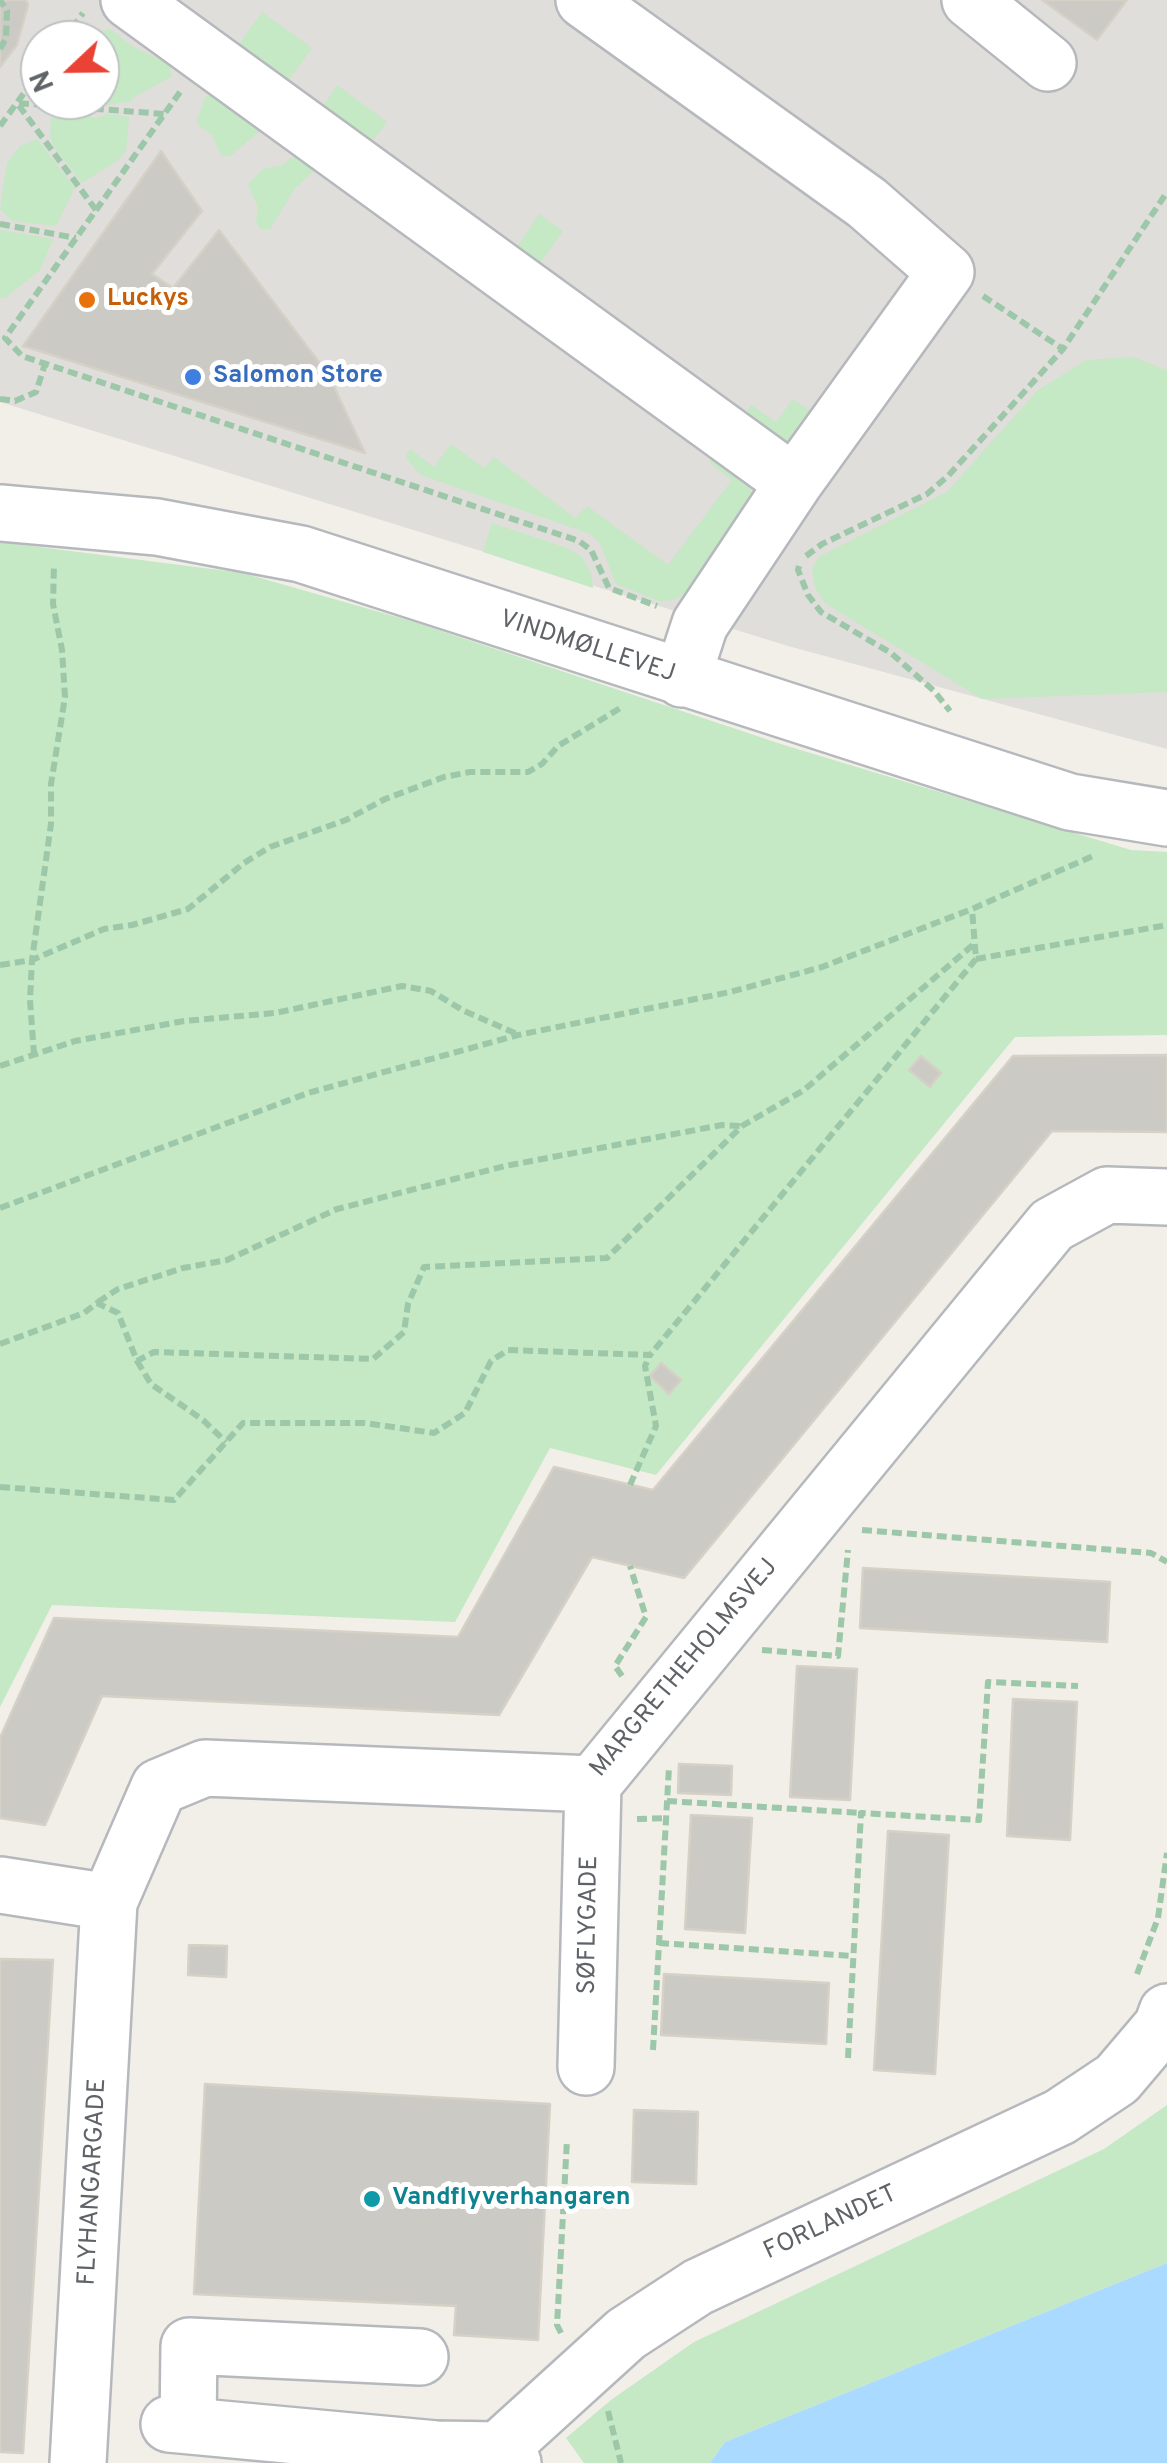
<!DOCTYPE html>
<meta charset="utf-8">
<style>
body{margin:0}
#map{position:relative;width:1167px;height:2463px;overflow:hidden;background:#f1efe8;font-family:Overpass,sans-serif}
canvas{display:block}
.north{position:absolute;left:20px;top:20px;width:100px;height:100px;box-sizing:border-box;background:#fff;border:2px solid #bfc1c3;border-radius:50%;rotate:248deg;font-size:28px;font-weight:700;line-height:40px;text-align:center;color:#5f6368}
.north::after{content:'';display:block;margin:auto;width:35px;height:45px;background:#ea4335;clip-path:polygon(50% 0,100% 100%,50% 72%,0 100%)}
</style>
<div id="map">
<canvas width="1167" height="2463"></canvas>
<div class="north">N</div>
</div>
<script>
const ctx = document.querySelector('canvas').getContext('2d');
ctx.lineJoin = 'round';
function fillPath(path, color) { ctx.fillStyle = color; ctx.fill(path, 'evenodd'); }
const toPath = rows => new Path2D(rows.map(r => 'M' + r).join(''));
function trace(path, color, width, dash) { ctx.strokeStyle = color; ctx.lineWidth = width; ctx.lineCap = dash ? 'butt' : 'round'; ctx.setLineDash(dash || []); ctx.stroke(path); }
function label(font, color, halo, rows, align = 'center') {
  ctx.font = font + ' Overpass,sans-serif'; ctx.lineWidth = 10; ctx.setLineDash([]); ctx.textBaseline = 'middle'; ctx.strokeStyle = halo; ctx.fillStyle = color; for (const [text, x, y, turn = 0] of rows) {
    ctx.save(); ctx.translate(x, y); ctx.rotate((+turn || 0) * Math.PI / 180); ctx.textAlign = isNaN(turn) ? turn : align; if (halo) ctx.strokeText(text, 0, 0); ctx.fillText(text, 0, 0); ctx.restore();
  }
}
fillPath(toPath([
 [0,0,1167,0,1167,749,788,646,0,402],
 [40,40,100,40,100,100,40,100]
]), '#e0deda');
fillPath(toPath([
 [262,12,312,48,285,85,236,49],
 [110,29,132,46,169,64,172,76,133,98,132,101,96,107,60,100,100,100,100,40,95,40,100,31],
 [337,85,387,122,369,145,321,110],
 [216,94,227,107,258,115,261,130,229,157,221,155,212,135,198,125,197,119,206,96],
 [74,111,96,118,108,114,129,117,126,151,117,161,82,183,54,147,50,134,51,118],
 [37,139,75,188,56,226,13,221,0,209,7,163,20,146],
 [304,155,316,164,314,171,296,187,270,229,260,229,256,221,258,208,248,184,263,169,283,165,291,158],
 [539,214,563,231,537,268,514,251],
 [0,230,53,239,40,270,5,298,0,298],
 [1133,357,1167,370,1167,692,982,699,825,603,815,587,812,569,820,556,947,492,1037,391,1086,360],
 [793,399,816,415,789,445,779,444,742,417,751,405,776,422],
 [451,444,484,468,494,457,575,518,587,506,668,565,732,480,709,462,717,450,746,476,751,492,749,506,689,591,674,600,659,601,616,584,601,545,590,534,421,475,405,457,410,449,434,467],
 [492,523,567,548,582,557,590,571,593,588,483,552],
 [0,542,243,573,411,621,784,745,1131,850,1167,852,1167,1035,1015,1037,656,1475,550,1448,455,1622,52,1605,0,1707],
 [1167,2105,1167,2263,725,2442,710,2463,584,2463,566,2438,611,2400,694,2342,1104,2149]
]), '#c5e8c5');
fillPath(toPath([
 [1167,2263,1167,2463,710,2463,725,2442]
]), '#aadaff');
const building = toPath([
 [0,0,26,0,28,5,17,45,0,67,0,0],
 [1042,0,1127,0,1097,40,1042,0],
 [161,151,202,211,152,274,173,288,219,230,328,374,365,453,23,346,161,151],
 [1167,1055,1167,1132,1052,1131,684,1578,592,1557,499,1715,102,1696,45,1825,0,1818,0,1738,54,1618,458,1637,554,1467,653,1490,1013,1056,1167,1055],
 [921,1056,941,1073,930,1087,909,1070,921,1056],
 [661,1363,681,1380,669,1394,650,1376,661,1363],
 [863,1568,1110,1582,1107,1642,860,1628,863,1568],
 [797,1666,857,1669,850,1800,790,1797,797,1666],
 [1013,1699,1077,1702,1070,1840,1007,1836,1013,1699],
 [679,1764,732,1766,731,1795,678,1793,679,1764],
 [691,1815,752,1818,745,1933,685,1929,691,1815],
 [888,1831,949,1835,935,2074,874,2070,888,1831],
 [189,1945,227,1946,226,1977,188,1975,189,1945],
 [0,1959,53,1960,23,2453,0,2452,0,1959],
 [664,1974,829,1983,826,2044,661,2035,664,1974],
 [205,2084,550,2104,538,2340,454,2335,456,2306,194,2294,205,2084],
 [634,2110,698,2112,696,2184,632,2182,634,2110]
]);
fillPath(building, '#cccac5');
trace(building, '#d6d1c6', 2.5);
const minor = toPath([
 [129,0,794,483],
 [584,0,867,203,946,272,794,483,700,624,682,679],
 [970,0,1048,63],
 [0,513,157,527,301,554,1070,802,1167,818],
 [593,1784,1052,1225,1107,1195,1167,1197],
 [0,1885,109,1902,159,1787,205,1768,593,1784],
 [586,2067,593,1784],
 [169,2424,436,2449,499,2450,513,2463],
 [188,2425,189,2346,420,2357],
 [78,2463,109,1902],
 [484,2463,626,2334,698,2287,1060,2117,1117,2079,1162,2026,1167,2012]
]);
trace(minor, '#b5b8bc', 60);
trace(toPath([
 [63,40,83,13],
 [0,49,6,38,7,11,0,0],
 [180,92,5,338,22,356,579,541,591,550,609,588,657,606],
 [0,126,40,71],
 [96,210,17,103,165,114],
 [0,224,76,238],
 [983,296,1063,349,1167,192],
 [0,399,15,401,36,392,45,364],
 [806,556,822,544,927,494,948,476,1063,349],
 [799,566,798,570,808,595,821,612,891,653,934,691,950,711],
 [976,959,1167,925],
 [0,965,32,960,104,929,132,925,188,909,244,863,270,847,346,820,385,799,444,777,470,772,528,772,542,764,558,746,622,707],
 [34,1055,30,1000,32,960,51,824,51,784,65,697,62,650,53,604,54,564],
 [0,1066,75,1041,184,1021,275,1013,402,986,431,991,464,1011,517,1034],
 [0,1208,308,1093,518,1035,730,992,822,967,972,909,1095,855],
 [98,1302,118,1289,183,1268,227,1260,337,1209,505,1166,722,1125,742,1126],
 [0,1344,84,1313,97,1303,118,1313,137,1361,154,1352,373,1359,404,1332,408,1304,424,1267,607,1258,742,1126,804,1090,974,944],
 [137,1361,151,1384,203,1420,226,1442],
 [630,1485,656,1426,645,1366,650,1355],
 [0,1487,174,1500,243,1423,365,1423,434,1433,465,1413,491,1361,508,1350,650,1355,976,959,972,909],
 [862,1530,1151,1553,1167,1562],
 [762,1650,838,1656,848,1550],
 [622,1676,615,1666,646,1617,630,1566],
 [667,1801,861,1813],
 [637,1819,666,1818],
 [659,1943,853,1956],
 [1137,1974,1158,1918,1167,1853],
 [653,2050,669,1767],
 [848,2058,861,1813,979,1820,988,1682,1078,1686],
 [561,2333,557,2325,567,2140],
 [608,2411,621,2463]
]), '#9cc7a9', 6, [10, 5]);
trace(minor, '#fff', 55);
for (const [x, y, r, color] of [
 [87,300,10,"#e8710a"],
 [193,377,10,"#3f7fe0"],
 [372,2199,10,"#0f9aa8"]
]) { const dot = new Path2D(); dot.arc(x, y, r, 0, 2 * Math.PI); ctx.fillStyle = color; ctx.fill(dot); trace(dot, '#fff', 4); }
label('bold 25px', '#c56008', '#fff', [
 ["Luckys",107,300]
], 'left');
label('bold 25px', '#366cbe', '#fff', [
 ["Salomon Store",213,377]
], 'left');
label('25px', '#5f6368', '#fff', [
 ["VINDMØLLEVEJ",587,648,18],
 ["MARGRETHEHOLMSVEJ",685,1669,-50],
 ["SØFLYGADE",590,1925,-89],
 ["FLYHANGARGADE",94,2182,-87],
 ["FORLANDET",831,2224,-25]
]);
label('bold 25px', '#0d838f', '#fff', [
 ["Vandflyverhangaren",392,2199]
], 'left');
</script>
